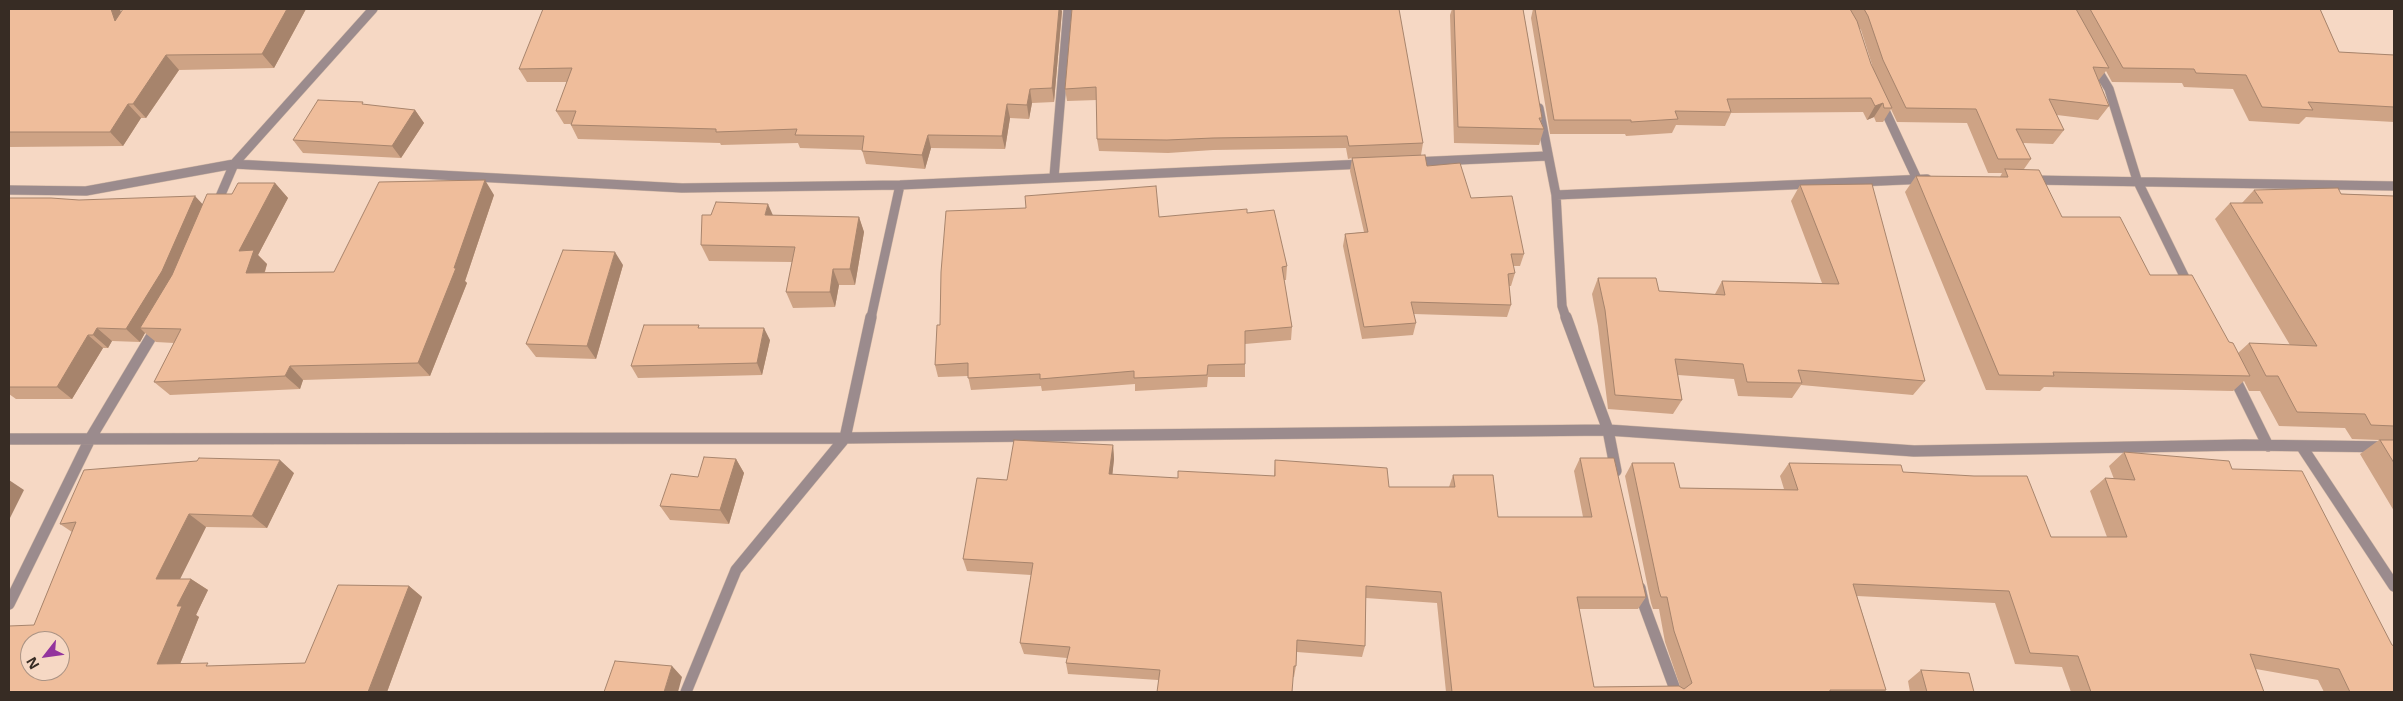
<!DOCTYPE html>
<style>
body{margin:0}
#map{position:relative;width:2403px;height:701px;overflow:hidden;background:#f6d8c4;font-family:"Open Sans",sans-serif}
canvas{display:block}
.frame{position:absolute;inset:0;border:10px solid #372c24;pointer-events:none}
.north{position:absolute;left:20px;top:631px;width:50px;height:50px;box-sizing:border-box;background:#f6d8c4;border:1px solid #aa9384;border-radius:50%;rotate:240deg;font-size:14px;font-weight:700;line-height:20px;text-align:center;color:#372c24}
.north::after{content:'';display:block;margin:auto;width:18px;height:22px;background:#93349d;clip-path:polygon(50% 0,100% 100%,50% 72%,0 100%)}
</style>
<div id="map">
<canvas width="2403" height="701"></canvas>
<div class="frame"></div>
<div class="north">N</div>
</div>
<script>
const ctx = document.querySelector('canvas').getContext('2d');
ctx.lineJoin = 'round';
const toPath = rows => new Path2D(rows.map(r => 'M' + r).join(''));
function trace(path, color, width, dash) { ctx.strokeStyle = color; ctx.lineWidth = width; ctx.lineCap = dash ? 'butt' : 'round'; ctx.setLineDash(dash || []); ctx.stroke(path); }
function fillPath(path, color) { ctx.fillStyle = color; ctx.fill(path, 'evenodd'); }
const streetFar1 = toPath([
 [2095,66,2109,89,2137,180,2189,286],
 [1882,104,1917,179],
 [1539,108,1556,195,1562,306,1566,318],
 [1414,162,1547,156],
 [1054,177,1068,9],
 [2032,180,2394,186],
 [9,190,86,191,234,164,682,188,900,185,1364,164],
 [1556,195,1927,179],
 [216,206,234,164,373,9],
 [871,318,900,185]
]);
const street = toPath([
 [1566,317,1608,430,1616,471],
 [2233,375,2268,446],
 [9,439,845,438,1608,430,1914,451,2244,445,2394,447],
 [2302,447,2394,586],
 [1640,588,1644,605,1676,692],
 [9,604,90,439,157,327],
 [686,692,736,570,845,438,871,317]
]);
trace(streetFar1, '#d0b6a4', 10);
trace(street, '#d0b6a4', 12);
trace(streetFar1, '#9b8b8d', 9);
trace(street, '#9b8b8d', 11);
fillPath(toPath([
 [9,9,120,9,121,13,306,9,274,68,179,70,146,118,141,118,123,146,9,147],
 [1072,9,1423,143,1421,155,1427,166,1471,198,1524,254,1520,266,1513,266,1515,273,1511,286,1509,286,1511,305,1507,317,1414,314,1416,323,1413,335,1362,339,1343,246,1345,234,1364,232,1350,171,1352,158,1348,159,1346,148,1213,150,1168,153,1099,151,1097,139,1097,100,1067,101,1065,89],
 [1452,9,1523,9,1542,118,1541,121,1544,129,1539,145,1454,143,1450,15],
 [1533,9,2320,9,2339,52,2394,55,2394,122,2306,117,2299,124,2249,121,2233,89,2184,87,2182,83,2112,82,2106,71,2098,81,2109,106,2098,120,2057,115,2064,130,2053,144,2023,143,2031,159,2024,169,2062,217,2150,275,2229,342,2238,353,2249,343,2290,345,2215,219,2230,203,2242,203,2254,190,2394,196,2394,511,2360,454,2379,440,2352,439,2345,428,2279,426,2260,391,2249,391,2244,381,2233,391,2044,387,2040,391,1986,390,1905,192,1916,176,2000,177,2002,173,1988,173,1967,123,1897,122,1891,109,1883,122,1876,122,1874,117,1867,120,1863,112,1731,113,1725,126,1676,125,1672,133,1626,136,1625,134,1550,134,1531,18],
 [1858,26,1861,30,1873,68,1871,64],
 [1062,11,1054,102,1032,103,1029,119,1010,118,1005,149,931,148,925,169,866,164,862,150,800,148,798,143,721,145,720,143,578,139,571,125,571,124,564,124,556,111,567,82,527,82,519,69],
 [365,105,415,110,424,123,401,158,303,153,293,140],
 [275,183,288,198,258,255,267,264,265,272,334,272,494,195,465,281,467,283,430,376,303,380,300,389,170,395,154,382,174,343,156,342,145,333,140,342,112,341,108,348,103,348,72,399,16,399,9,394,9,198,79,200,203,205,232,194],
 [1800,185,1925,381,1913,395,1801,385,1792,398,1738,396,1734,379,1678,375,1682,400,1673,414,1608,409,1598,326,1592,294,1598,278,1659,291,1715,294,1722,281,1822,283,1791,201],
 [1026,208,1159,217,1247,213,1287,266,1286,280,1284,280,1292,327,1291,340,1245,344,1245,377,1208,377,1207,387,1135,391,1135,384,1042,391,1041,386,971,390,968,376,938,377,935,365,940,325],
 [773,215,859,217,864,232,855,285,839,285,835,307,793,308,786,292,792,262,709,261,701,245],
 [623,265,596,359,536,357,526,344],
 [700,328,770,340,762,375,638,378,631,366],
 [1113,445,1114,459,1112,475,1178,478,1274,476,1275,460,1389,487,1449,487,1453,475,1498,517,1583,517,1574,471,1580,458,1646,597,1638,609,1579,609,1594,687,1680,686,1665,642,1659,609,1653,609,1651,603,1625,476,1632,463,1680,488,1784,489,1780,476,1789,463,1903,472,2051,537,2107,537,2090,491,2105,478,2114,479,2109,466,2124,452,2232,469,2394,692,2324,692,2318,680,2256,669,2264,692,2071,692,2062,667,2015,664,1995,603,1857,596,1886,690,1884,692,1446,692,1437,603,1366,598,1365,646,1362,657,1297,652,1296,666,1294,677,1158,680,1068,674,1066,663,1067,658,1024,654,1020,643,1031,575,967,571,963,559,1007,480],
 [736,459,744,473,729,524,670,520,660,506,698,477],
 [294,473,267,528,206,527,180,579,191,579,208,590,196,615,199,617,180,664,212,666,305,663,409,586,422,597,387,692,9,692,34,625,72,532,60,524],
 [1921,670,1974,692,1910,692,1908,681]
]), '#cea385');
fillPath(toPath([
 [111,9,120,9,127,36,115,21],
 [287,9,306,9,274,68,262,54],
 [1059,9,1061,9,1062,11,1054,102,1052,88],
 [166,55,179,70,146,118,133,104],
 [1030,89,1032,103,1029,119,1027,105],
 [1883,103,1874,117,1867,120,1875,106],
 [128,104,141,118,123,146,110,132],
 [1007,104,1010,118,1005,149,1002,136],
 [415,110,424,123,401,158,392,146],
 [928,135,931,148,925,169,922,155],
 [485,180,494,195,465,281,467,283,430,376,418,363],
 [275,183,288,198,258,255,267,264,260,287,246,273,239,251],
 [195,196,208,210,175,284,140,328,145,333,140,342,126,329],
 [768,204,775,220,765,215],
 [859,217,864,232,855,285,850,269],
 [615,252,623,265,596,359,587,346],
 [833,269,839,285,835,307,830,292],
 [97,328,112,341,108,348,93,335],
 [764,328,770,340,762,375,757,363],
 [88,335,103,348,72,399,57,387],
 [290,366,303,380,300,389,285,376],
 [1113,445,1114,459,1111,488,1109,474],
 [736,459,744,473,729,524,720,510],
 [280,460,294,473,267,528,252,516],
 [9,480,24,490,9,520],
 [189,514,206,527,174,591,156,579],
 [191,579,208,590,196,615,199,617,176,674,157,664,177,606],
 [409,586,422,597,387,692,368,692],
 [672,666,682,677,678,692,664,692]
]), '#a7846c');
const building = toPath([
 [9,9,111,9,115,21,123,9,287,9,262,54,166,55,133,104,128,104,110,132,9,132,9,9],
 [543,9,1059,9,1052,88,1030,89,1027,105,1007,104,1002,136,928,135,922,155,862,151,864,136,795,135,797,129,716,132,716,129,571,125,576,111,556,111,572,68,519,69,543,9],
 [1072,9,1399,9,1423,143,1349,146,1347,136,1213,138,1167,140,1097,139,1096,87,1065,89,1072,9],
 [1454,9,1523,9,1542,118,1539,118,1544,129,1458,127,1454,9],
 [1535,9,1850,9,1857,21,1871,64,1892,108,1884,108,1883,103,1875,106,1871,98,1727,99,1731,112,1675,111,1678,119,1631,122,1631,120,1554,120,1535,9],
 [1864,9,2076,9,2109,68,2093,67,2109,106,2049,99,2064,130,2016,129,2031,159,1998,159,1976,109,1906,108,1883,60,1868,16,1864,9],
 [2090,9,2320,9,2339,52,2394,55,2394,107,2308,102,2313,110,2262,107,2246,75,2196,73,2194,69,2123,68,2090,9],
 [318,100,363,102,362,104,415,110,392,146,293,140,318,100],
 [1425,155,1427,166,1460,163,1471,198,1512,196,1524,254,1511,254,1515,273,1508,274,1511,305,1411,302,1416,323,1364,327,1345,234,1368,232,1352,158,1425,155],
 [2005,169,2039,170,2062,217,2120,217,2150,275,2192,275,2229,342,2233,343,2250,376,2053,372,2054,376,1999,375,1916,176,2008,177,2005,169],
 [485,180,454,268,456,268,418,363,290,366,285,376,154,382,181,329,140,328,172,275,207,194,232,194,238,183,275,183,239,251,254,250,246,273,334,272,379,182,485,180],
 [1872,184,1925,381,1798,370,1802,383,1747,382,1743,364,1675,359,1682,400,1615,395,1605,310,1598,278,1656,278,1659,291,1725,295,1722,281,1839,284,1800,185,1872,184],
 [1156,186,1159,217,1247,209,1247,213,1274,210,1287,266,1282,267,1292,327,1245,331,1245,364,1208,365,1207,375,1134,378,1134,371,1040,379,1040,374,968,378,968,363,935,365,937,325,940,325,941,272,946,211,1026,208,1025,196,1156,186],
 [2338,188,2341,194,2394,196,2394,426,2371,425,2365,414,2297,412,2278,376,2266,376,2249,343,2317,346,2230,203,2263,203,2254,190,2338,188],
 [195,196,162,271,126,329,97,328,93,335,88,335,57,387,9,387,9,198,51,198,79,200,195,196],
 [716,202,768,204,765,215,859,217,850,269,833,269,830,292,786,292,795,247,701,245,702,215,711,215,716,202],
 [563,250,615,252,587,346,526,344,563,250],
 [644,325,699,325,698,328,764,328,757,363,631,366,644,325],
 [1014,440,1113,445,1109,474,1178,478,1178,471,1275,476,1275,460,1387,468,1389,487,1455,487,1453,475,1493,475,1498,517,1592,517,1580,458,1614,458,1646,597,1577,597,1594,687,1679,686,1684,689,1692,683,1674,631,1667,597,1661,597,1659,591,1632,463,1674,463,1680,488,1798,490,1789,463,1901,465,1903,472,1974,476,2027,476,2051,537,2127,537,2105,478,2135,480,2124,452,2229,461,2232,469,2302,471,2392,645,2394,646,2394,692,2350,692,2339,669,2250,654,2264,692,2091,692,2078,656,2030,653,2009,591,1853,584,1886,690,1830,690,1830,692,1452,692,1441,592,1366,586,1365,646,1297,640,1296,666,1294,666,1292,692,1157,692,1160,670,1066,663,1070,647,1020,643,1033,563,963,559,977,478,1007,480,1014,440],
 [2380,440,2394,440,2394,463,2380,440],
 [704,457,736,459,720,510,660,506,671,474,698,477,704,457],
 [199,458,280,460,252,516,189,514,156,579,191,579,177,606,182,606,157,664,208,663,206,666,305,663,338,585,409,586,368,692,9,692,9,626,34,625,76,522,60,524,84,470,197,461,199,458],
 [30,641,60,641,60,671,30,671,30,641],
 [615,661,672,666,664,692,604,692,615,661],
 [1921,670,1969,673,1974,692,1927,692,1921,670]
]);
fillPath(building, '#efbd9b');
trace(building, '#a7846c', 1);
</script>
